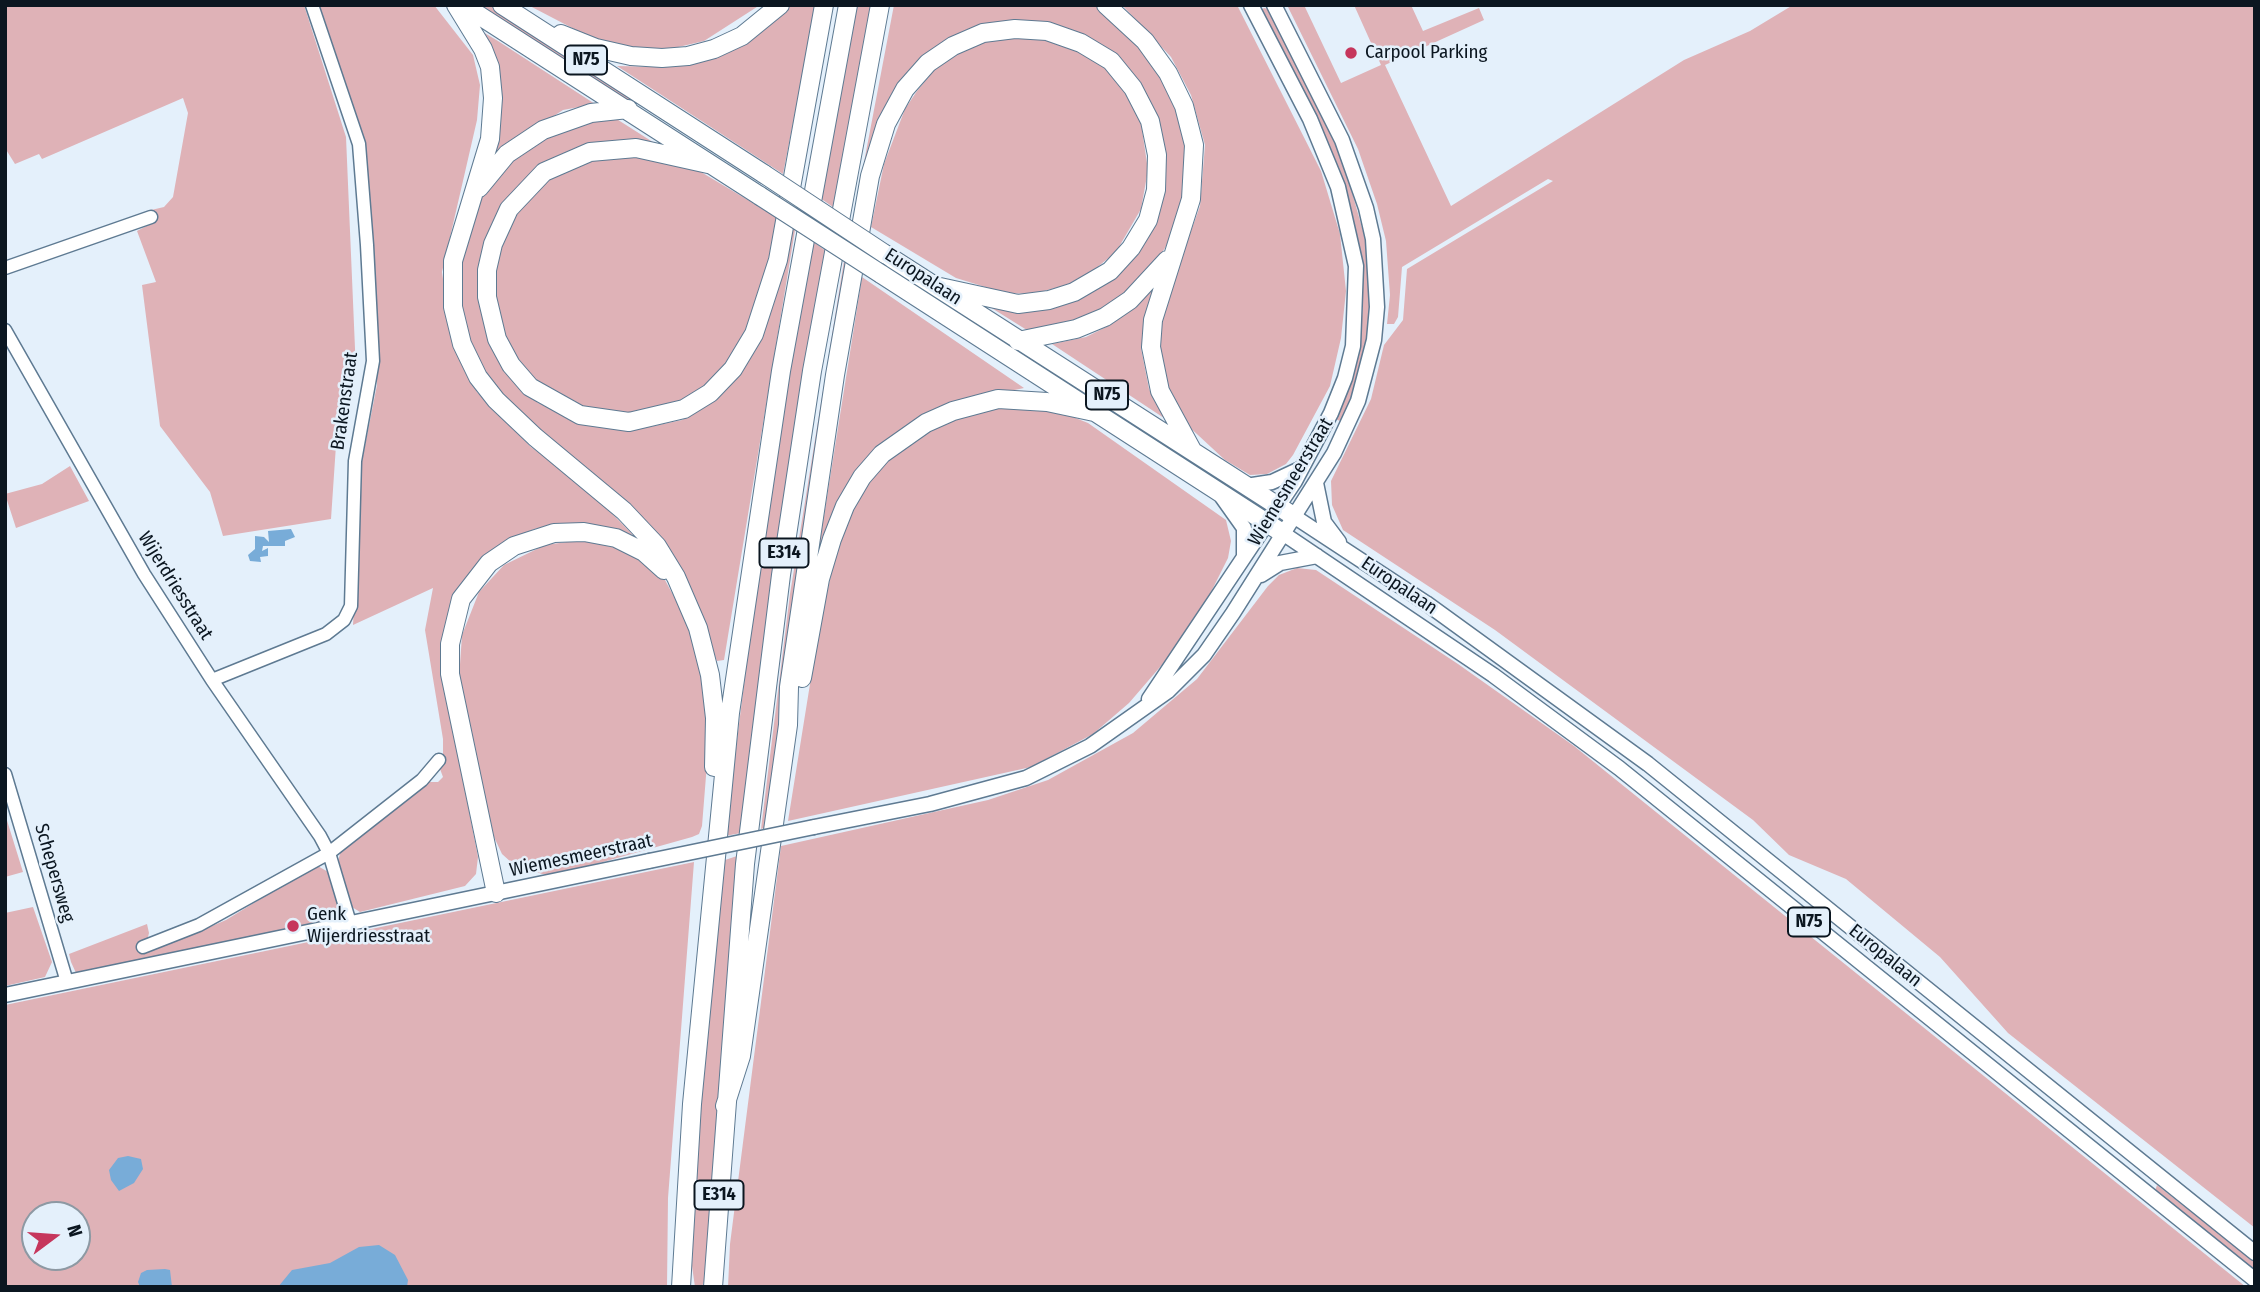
<!DOCTYPE html>
<style>
body{margin:0}
#map{position:relative;width:2260px;height:1292px;overflow:hidden;background:#e4f0fb;font-family:"Fira Sans Condensed",sans-serif}
canvas{display:block}
.frame{position:absolute;inset:0;border:7px solid #0b1620;pointer-events:none}
.north{position:absolute;left:21px;top:1201px;width:70px;height:70px;box-sizing:border-box;background:#e4f0fb;border:2px solid #8d99a3;border-radius:50%;rotate:74deg;font-size:19px;font-weight:700;line-height:28px;text-align:center;color:#0b1620}
.north::after{content:'';display:block;margin:auto;width:24px;height:32px;background:#c6365c;clip-path:polygon(50% 0,100% 100%,50% 72%,0 100%)}
</style>
<div id="map">
<canvas width="2260" height="1292"></canvas>
<div class="frame"></div>
<div class="north">N</div>
</div>
<script>
const ctx = document.querySelector('canvas').getContext('2d');
ctx.lineJoin = 'round';
function fillPath(path, color) { ctx.fillStyle = color; ctx.fill(path, 'evenodd'); }
const toPath = rows => new Path2D(rows.map(r => 'M' + r).join(''));
function trace(path, color, width, dash) { ctx.strokeStyle = color; ctx.lineWidth = width; ctx.lineCap = dash ? 'butt' : 'round'; ctx.setLineDash(dash || []); ctx.stroke(path); }
function label(font, color, halo, rows, align = 'center') {
  ctx.font = font + ' "Fira Sans Condensed",sans-serif'; ctx.lineWidth = 5; ctx.setLineDash([]); ctx.textBaseline = 'middle'; ctx.strokeStyle = halo; ctx.fillStyle = color; for (const [text, x, y, turn = 0] of rows) {
    ctx.save(); ctx.translate(x, y); ctx.rotate((+turn || 0) * Math.PI / 180); ctx.textAlign = isNaN(turn) ? turn : align; if (halo) ctx.strokeText(text, 0, 0); ctx.fillText(text, 0, 0); ctx.restore();
  }
}
fillPath(toPath([
 [5,5,304,5,346,137,356,372,349,409,336,445,331,519,223,536,210,492,160,426,142,285,156,282,137,231,154,222,147,211,164,207,173,197,188,113,183,98,42,159,39,154,15,164,5,148],
 [316,5,434,5,473,55,480,85,477,120,442,272,451,335,477,392,531,447,587,488,635,537,635,542,572,524,534,529,486,554,452,597,444,633,446,693,478,857,476,874,465,886,360,912,352,907,337,865,341,850,428,782,438,782,443,777,440,769,443,760,443,739,425,630,433,588,353,625,362,461,377,385,373,272,363,139],
 [477,5,490,5,635,99,624,101],
 [528,5,760,5,704,41,657,52,601,43],
 [790,5,816,5,783,174,617,66,663,67,703,61,734,48,763,31],
 [856,5,872,5,833,207,820,198],
 [894,5,1095,5,1137,40,1170,86,1188,154,1180,218,1165,248,1141,282,1083,322,1030,332,990,307,1094,289,1164,186,1166,155,1159,126,1115,55,1004,25,895,91,857,223,853,220],
 [1122,5,1237,5,1321,171,1340,234,1346,291,1341,338,1330,386,1293,455,1286,464,1267,474,1250,475,1225,460,1185,423,1173,404,1157,357,1163,309,1200,206,1205,145,1191,95,1171,57],
 [1287,5,1304,5,1341,83,1381,65,1354,5,1411,5,1423,31,1479,8,1484,20,1385,65,1451,206,1684,60,1750,31,1793,5,2255,5,2255,1228,2008,1033,1940,957,1846,879,1789,855,1753,820,1495,630,1343,530,1332,505,1331,481,1371,399,1384,345,1403,320,1407,269,1553,181,1548,179,1402,267,1398,317,1394,324,1387,324,1390,295,1386,241,1377,204,1358,149],
 [1264,8,1268,9,1317,103,1344,164,1366,242,1370,300,1367,339,1356,388,1343,422,1335,419,1360,340,1363,305,1353,218,1342,178,1261,10],
 [483,32,498,41,595,104,563,110,496,154,494,148,497,61],
 [1014,35,1067,42,1110,70,1140,116,1148,170,1141,209,1116,252,1095,269,1067,285,1032,294,1005,293,956,278,871,227,884,164,905,109,917,91,935,69,958,52,977,43],
 [615,118,656,144,552,160,532,172,506,201,482,261,518,382,538,403,598,427,649,427,682,420,715,400,728,387,789,226,795,230,724,660,717,661,678,566,500,396,482,372,466,331,457,286,463,241,481,194,501,169,532,142,571,124],
 [631,155,671,161,701,172,778,218,756,311,730,359,715,379,697,392,674,405,634,414,599,411,572,403,547,391,530,376,515,358,502,329,495,301,494,277,496,257,512,220,523,203,552,176,599,157],
 [812,241,826,251,741,833,725,836,764,525],
 [844,261,850,264,767,827,761,829,790,594],
 [862,277,1024,388,958,402,885,442,813,585],
 [1155,288,1141,348,1149,389,1164,418,1052,344,1086,337,1110,325],
 [1015,406,1058,411,1088,423,1226,520,1231,541,1228,558,1208,598,1179,645,1129,703,1093,734,1031,767,788,821,819,628,840,535,852,504,888,457,933,426,990,407],
 [70,466,89,501,16,528,5,494,42,484],
 [581,540,625,550,643,561,665,580,686,619,705,680,708,751,702,826,699,834,692,837,560,874,542,874,512,863,502,854,494,837,459,679,462,635,479,592,504,565,545,545],
 [1297,568,1316,570,1458,664,1574,746,2246,1287,728,1287,730,1244,781,846,988,800,1048,780,1133,733,1197,679,1268,586,1279,575],
 [5,814,23,872,5,877],
 [740,855,706,1275,702,1287,695,1287,692,1266,698,1133,719,862],
 [694,862,668,1198,667,1287,5,1287,5,1005],
 [35,1215,77,1215,77,1257,35,1257],
 [316,865,330,873,339,910,333,920,76,973,71,962,69,954,147,924,149,933,147,941,198,932,226,920],
 [33,907,52,962,45,977,5,986,5,913],
 [2157,1185,2255,1262,2255,1275,2154,1194]
]), '#dfb2b7');
fillPath(toPath([
 [291,529,295,537,285,541,285,546,263,546,262,551,268,548,268,556,260,557,261,562,250,561,248,555,255,549,255,536,264,537,269,542,268,531],
 [128,1156,141,1159,143,1169,134,1183,119,1191,111,1180,109,1170,118,1158],
 [379,1245,395,1255,408,1280,407,1287,278,1287,292,1270,330,1263,359,1247],
 [165,1269,170,1270,172,1287,140,1287,138,1282,141,1273,147,1270]
]), '#78acd8');
const minor = toPath([
 [5,268,151,217],
 [5,330,144,574,212,680,320,836,329,853,350,923],
 [212,680,326,634,344,620,351,606,355,461,373,361,367,245,359,144,312,5],
 [5,774,67,982],
 [143,947,199,925,329,853,422,780,439,760]
]);
const major = toPath([
 [1316,483,1324,522,1339,542],
 [1246,486,1272,482,1302,468],
 [1222,497,1244,528,1244,557],
 [1295,517,1426,603,1648,764,2255,1253],
 [1284,534,1493,675,1619,768,2255,1280],
 [1261,575,1280,563,1317,556],
 [1149,699,1295,481,1331,413,1345,378,1353,346,1356,266,1338,187,1310,119,1251,5],
 [814,827,930,804,1026,778,1090,746,1168,691,1204,655,1233,613,1334,453,1358,401,1374,340,1377,307,1373,239,1366,208,1342,140,1274,5],
 [5,995,649,861]
]);
const highway = toPath([
 [456,5,483,49,490,67,493,98,490,139,453,261,453,307,462,344,478,377,496,400,535,437,624,511,657,546,676,577,698,628,710,675,715,718,714,767],
 [463,5,760,196],
 [502,5,764,174],
 [1106,5,1145,41,1168,73,1184,106,1194,145,1191,199,1153,320,1151,347,1160,391,1192,450],
 [561,34,596,48,631,56,662,58,688,56,714,49,742,36,780,5],
 [708,164,636,148,590,152,544,172,509,209,493,244,487,270,487,297,497,339,511,365,530,387,580,415,629,422,684,409,710,393,733,369,754,334,778,260,824,5],
 [479,188,507,154,543,130,591,113,628,109],
 [885,254,1295,517],
 [881,274,1284,534],
 [1018,341,1076,329,1105,317,1130,300,1167,260],
 [802,678,820,579,832,539,845,506,862,477,882,454,926,423,953,411,998,399,1047,402,1094,412],
 [496,893,450,674,450,644,461,599,489,563,514,546,554,533,584,532,616,538,644,552,664,570],
 [725,1106,741,1056,788,725,789,687,835,375,870,176,886,124,905,89,928,63,953,46,983,33,1015,29,1047,31,1081,43,1111,61,1133,88,1150,121,1157,155,1156,190,1148,220,1131,248,1110,271,1074,292,1049,300,1018,304,940,287],
 [681,1287,692,1104,730,713,781,371,848,5],
 [713,1287,745,864,781,575,812,371,880,5]
]);
trace(minor, '#5e7a92', 15);
trace(major, '#5e7a92', 17);
trace(highway, '#5e7a92', 20);
trace(minor, '#fff', 12);
trace(major, '#fff', 14);
trace(highway, '#fff', 18);
const majorBridge = toPath([
 [649,861,814,827]
]);
const highwayBridge = toPath([
 [764,174,885,254],
 [760,196,881,274]
]);
trace(majorBridge, '#5e7a92', 17, []);
trace(highwayBridge, '#5e7a92', 20, []);
trace(majorBridge, '#fff', 14);
trace(highwayBridge, '#fff', 18);
for (const [x, y, r, color] of [
 [1351,53,7,"#c6365c"],
 [293,926,7,"#c6365c"]
]) { const dot = new Path2D(); dot.arc(x, y, r, 0, 2 * Math.PI); ctx.fillStyle = color; ctx.fill(dot); trace(dot, '#e4f0fb', 2.5); }
for (const [x, y, w] of [
 [586,60,42],
 [1107,395,42],
 [784,553,49],
 [1809,922,42],
 [719,1195,49]
]) { const box = new Path2D(); box.roundRect(x - w / 2, y - 14.5, w, 29, 5); ctx.fillStyle = '#e4f0fb'; ctx.fill(box); trace(box, '#0b1620', 2); }
label('bold 18px', '#0b1620', null, [
 ["N75",586,60],
 ["N75",1107,395],
 ["E314",784,553],
 ["N75",1809,922],
 ["E314",719,1195]
]);
label('19px', '#0b1620', '#e4f0fb', [
 ["Carpool Parking",1365,53],
 ["Genk",307,915],
 ["Wijerdriesstraat",307,937]
], 'left');
label('19px', '#0b1620', '#e4f0fb', [
 ["Europalaan",923,277,33],
 ["Brakenstraat",345,401,-82],
 ["Wiemesmeerstraat",1291,482,-59],
 ["Wijerdriesstraat",175,586,58],
 ["Europalaan",1399,586,34],
 ["Wiemesmeerstraat",581,856,-12],
 ["Schepersweg",54,873,74],
 ["Europalaan",1885,956,39]
]);
</script>
